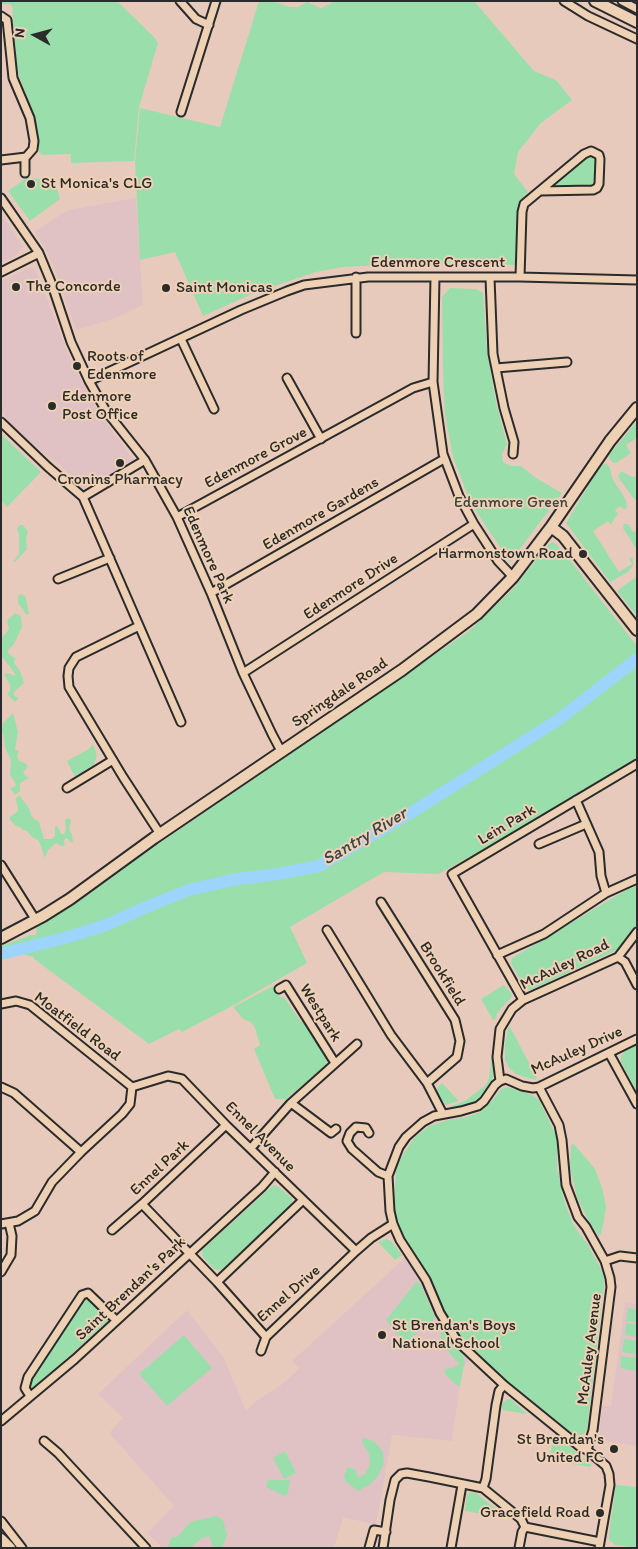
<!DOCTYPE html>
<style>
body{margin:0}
#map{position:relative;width:638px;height:1549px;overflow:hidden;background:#e8cabc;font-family:Itim,sans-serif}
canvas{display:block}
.frame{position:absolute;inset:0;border:2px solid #2b2b2b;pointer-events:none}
.north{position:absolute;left:10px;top:10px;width:50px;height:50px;-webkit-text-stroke:4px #eed1b5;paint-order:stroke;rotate:277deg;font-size:14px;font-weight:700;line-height:20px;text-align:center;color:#2b2b2b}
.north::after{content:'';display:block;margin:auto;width:18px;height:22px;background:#2b2b2b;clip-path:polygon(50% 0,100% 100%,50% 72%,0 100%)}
</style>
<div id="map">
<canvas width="638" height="1549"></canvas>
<div class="frame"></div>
<div class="north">N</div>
</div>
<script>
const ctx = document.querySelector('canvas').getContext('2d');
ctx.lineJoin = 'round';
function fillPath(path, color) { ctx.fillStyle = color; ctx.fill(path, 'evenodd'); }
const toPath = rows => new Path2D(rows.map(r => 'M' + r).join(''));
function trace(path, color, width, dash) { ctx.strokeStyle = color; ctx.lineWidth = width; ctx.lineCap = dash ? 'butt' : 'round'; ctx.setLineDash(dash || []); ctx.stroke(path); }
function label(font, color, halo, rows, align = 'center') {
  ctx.font = font + ' Itim,sans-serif'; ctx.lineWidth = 4; ctx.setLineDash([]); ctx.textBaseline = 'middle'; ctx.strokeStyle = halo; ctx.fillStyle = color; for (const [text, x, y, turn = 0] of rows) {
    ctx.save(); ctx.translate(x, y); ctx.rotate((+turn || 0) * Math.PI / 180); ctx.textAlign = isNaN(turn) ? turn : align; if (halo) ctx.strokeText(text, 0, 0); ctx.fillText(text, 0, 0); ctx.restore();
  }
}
fillPath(toPath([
 [136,198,143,305,113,319,76,330,53,265,44,247,34,232,68,210],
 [1,213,23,247,15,256,1,263],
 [30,267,36,270,71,361,101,415,134,461,83,490,60,465,16,434,1,409,1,281],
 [407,1256,415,1268,440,1323,453,1342,470,1358,462,1371,452,1441,392,1435,376,1525,343,1517,334,1548,162,1548,147,1533,174,1506,109,1433,123,1418,98,1394,187,1310,224,1358,246,1411,256,1401,280,1386,300,1368,292,1361],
 [625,1302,637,1304,637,1446,599,1440,602,1406,611,1406]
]), '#e1c2c4');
fillPath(toPath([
 [1,1,117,1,154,37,158,43,139,107,134,161,71,163,71,154,42,155,39,152,36,122,17,70,12,6,10,4,1,4],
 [259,1,272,1,290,7,298,7,307,2,321,8,336,1,474,1,534,71,556,80,572,100,541,123,518,152,514,174,528,192,518,202,516,265,402,264,343,267,316,272,254,293,203,316,175,252,140,260,135,161,140,108,220,127],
 [589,156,594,156,597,159,595,186,593,187,552,187,553,183],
 [28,177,55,182,60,199,30,221,8,191],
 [450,288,476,289,483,293,487,351,496,403,507,444,502,454,503,462,511,466,521,466,536,478,562,493,510,562,471,504,453,457,445,415,443,376,442,297],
 [637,421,637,438,626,445,631,453,616,463,612,462,608,456],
 [1,434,41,472,7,507,1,500],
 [606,463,610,468,612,478,626,500,627,507,624,510,621,506,615,510,618,514,614,519,611,525,608,521,593,531,619,572,632,564,629,559,632,557,633,560,633,565,628,572,610,582,566,523,599,468],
 [621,471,632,477,637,476,637,500,634,499,618,477],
 [624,524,628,524,633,532,637,530,637,550,623,528],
 [20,525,23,525,28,532,26,538,27,549,15,562,13,562,19,554,19,535,17,528],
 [552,542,556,544,569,559,637,646,637,760,508,836,438,874,384,872,290,927,307,963,234,1005,182,1032,179,1029,149,1044,34,959,34,957,25,955,24,952,1,959,1,946,31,935,36,935,37,927,469,631,512,590,549,544],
 [637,576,637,616,617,591],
 [20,594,25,596,26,599,29,614,27,615,18,603,18,597],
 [15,613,21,616,22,627,14,644,8,650,9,654,15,658,14,663,20,671,24,683,14,692,14,696,19,698,15,702,7,694,10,691,10,685,4,674,8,673,15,676,15,674,1,655,1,639,9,629,7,620],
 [13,713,18,732,15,750,19,751,17,756,19,761,25,763,28,766,23,773,29,778,20,783,20,791,15,795,10,788,15,787,16,784,10,775,11,760,5,748,4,737,2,731,3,723],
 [93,744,97,755,94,764,75,777,67,761,89,749],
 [19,795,29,808,32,817,39,822,44,839,52,839,55,836,55,826,58,827,61,834,64,834,66,830,65,820,69,818,71,821,69,829,72,835,73,842,71,843,67,838,64,840,65,845,61,846,56,843,48,850,45,858,39,841,32,837,27,831,23,830,20,827,16,826,10,820,10,817,18,811,16,799],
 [637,885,637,925,617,950,531,990,526,989,513,967,511,963,512,958,621,893],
 [504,985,512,994,511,998,497,1013,496,1019,493,1020,481,999],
 [273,986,280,997,284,997,301,1022,304,1021,328,1060,324,1067,286,1099,275,1099,254,1049,260,1045,255,1028,251,1022,243,1019,234,1008,235,1006],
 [509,1025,537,1078,535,1080,516,1074,509,1068,505,1060,505,1044],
 [637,1045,637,1092,621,1062,621,1056,625,1051],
 [492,1052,494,1069,493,1078,488,1090,475,1102,459,1108,449,1107,465,1101,486,1085,489,1078],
 [442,1083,459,1101,446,1105,436,1092,438,1087],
 [508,1087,532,1095,539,1100,554,1131,557,1139,557,1168,565,1204,574,1226,588,1245,601,1269,604,1278,604,1286,587,1429,584,1434,575,1436,554,1421,503,1379,456,1336,424,1269,398,1228,394,1210,396,1170,404,1153,414,1138,429,1126,448,1120,467,1117,480,1112,493,1100,501,1089],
 [574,1144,595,1169,602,1188,606,1206,604,1220,601,1234,599,1236,588,1220,577,1197,570,1168,571,1145],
 [276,1185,292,1198,291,1205,224,1268,219,1270,214,1269,203,1257,202,1250,269,1189,272,1186],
 [387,1239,391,1241,402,1255,395,1260,378,1242],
 [417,1281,422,1287,435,1317,430,1325,422,1329,406,1342,397,1334,386,1320],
 [89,1299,109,1320,33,1389,30,1386,32,1380,84,1300],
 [628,1308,637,1310,637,1322,626,1321],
 [626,1323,637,1324,637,1337,625,1335],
 [440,1329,444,1330,444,1333,450,1342,459,1350,465,1359,460,1387,454,1383,445,1374,444,1369,453,1368,460,1363,455,1360,447,1350,441,1338],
 [184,1335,212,1368,167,1406,139,1374],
 [624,1339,637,1341,637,1354,622,1352],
 [621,1356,637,1358,637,1371,620,1368],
 [507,1399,511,1399,527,1414,502,1410,502,1404],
 [554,1435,557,1436,592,1465,590,1467,549,1460],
 [363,1438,374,1441,383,1452,384,1464,376,1479,369,1485,358,1491,345,1481,344,1476,347,1468,349,1467,356,1470,357,1476,360,1477,365,1474,370,1465,369,1454,362,1442],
 [285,1451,296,1473,284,1479,273,1458],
 [268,1480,290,1480,288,1493,285,1496,266,1487],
 [616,1485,637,1487,637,1548,615,1545,609,1540,609,1534],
 [470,1492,476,1493,508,1518,465,1511,467,1495],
 [216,1516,223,1520,227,1535,222,1548,213,1548,209,1536,202,1538,190,1548,167,1548,172,1537,177,1537,181,1533,190,1522]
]), '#9adfab');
trace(toPath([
 [1,954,65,938,106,925,151,905,189,890,232,880,277,874,319,866,417,809,558,720,637,659]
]), '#9cd4fc', 12);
const street = toPath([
 [180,1,196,19,209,25],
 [564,1,588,16,637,39],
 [622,1,637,9],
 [1,16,7,20,13,78,30,118,34,141,33,149,26,157,1,160],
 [181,112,216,1],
 [25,157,25,173],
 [1,198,39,253,51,282,71,342,89,381,106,411,145,460,177,517,211,593,243,673,272,734,281,751],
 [1,272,39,253],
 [435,277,433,382,443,454,459,496,474,524,498,561,513,577],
 [520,277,522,212,524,204,584,154,591,151,599,155,600,159,599,184,597,188,593,190,540,191],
 [490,278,493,354,504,408,514,442,513,454],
 [356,333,356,277],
 [181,339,214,409],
 [496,368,567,362],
 [287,378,321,439],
 [89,381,241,310,287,291,304,285,368,277,520,277,637,280],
 [1,422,48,467,83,497,181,722],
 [83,497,145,460],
 [177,517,413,388,433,382],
 [58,579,110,558],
 [211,593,444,459],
 [139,626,76,657,69,668,68,676,69,687,123,777,160,834],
 [243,673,474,524],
 [67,788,113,760],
 [576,800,599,852,601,876,606,893],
 [539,844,586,824],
 [1,865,35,919],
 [381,902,455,1020,460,1041,457,1057,427,1083],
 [327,930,391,1035,427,1083,443,1114],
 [497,955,544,934,606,893,637,879],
 [618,957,625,962,637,985],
 [279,989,286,985,335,1063],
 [523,1000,452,874,637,764],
 [1,1004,16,1001,30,1005,132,1087],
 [609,1053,637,1104],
 [500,1081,497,1057,500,1029,512,1009,523,1000,618,957,637,932],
 [1,1087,14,1093,81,1152],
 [132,1087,168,1076,182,1079,226,1125,356,1251],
 [539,1087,559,1125,562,1140,566,1185,578,1217,586,1227,605,1261,610,1278,611,1287,593,1430,587,1450],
 [291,1103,331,1133,336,1129],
 [369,1133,366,1128,356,1127,350,1133,347,1141,352,1149,378,1172,388,1176],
 [251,1148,291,1103,357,1044],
 [142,1204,217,1282,266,1337,356,1251,371,1238,393,1224],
 [1,1224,18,1221,35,1211,52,1182,81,1152,122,1114,130,1104,132,1087],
 [112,1230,142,1204,226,1125],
 [605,1261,620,1256,637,1258],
 [1,1272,11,1255,12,1236,9,1223],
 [217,1282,303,1200],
 [261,1351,266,1337],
 [504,1385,499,1391,496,1405,486,1479,483,1488,521,1519,525,1527,600,1542],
 [30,1396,25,1388,28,1377,82,1295,88,1293,116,1320],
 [1,1421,75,1359,262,1187,275,1172],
 [44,1441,58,1453,146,1548],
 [1,1521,22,1548],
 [369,1548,374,1530,386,1532],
 [383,1548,390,1500,395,1480,401,1474,407,1473,429,1477,483,1488],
 [451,1548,462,1485],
 [519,1548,522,1532,525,1527],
 [599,1548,610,1485,609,1474,606,1466,587,1450,579,1446,504,1385,458,1342,440,1313,426,1280,400,1240,393,1224,390,1211,388,1176,399,1147,406,1137,423,1122,434,1116,461,1111,478,1106,484,1101,495,1085,500,1081,506,1079,522,1086,533,1088,539,1087,637,1039]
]);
const secondary = toPath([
 [595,1,637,22],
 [551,527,563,536,637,630],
 [1,938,43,916,70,899,154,838,402,670,477,614,513,577,551,527,610,441,637,408],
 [1,1539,10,1548]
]);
trace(street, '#2b2b2b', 11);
trace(secondary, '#2b2b2b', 14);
trace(street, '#eed1b5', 7);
trace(secondary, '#eed1b5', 10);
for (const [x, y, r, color] of [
 [31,184,5,"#2b2b2b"],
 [16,287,5,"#2b2b2b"],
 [166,288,5,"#2b2b2b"],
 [77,366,5,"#2b2b2b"],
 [52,406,5,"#2b2b2b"],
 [120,463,5,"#2b2b2b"],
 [583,554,5,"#2b2b2b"],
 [382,1335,5,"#2b2b2b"],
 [614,1449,5,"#2b2b2b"],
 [600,1513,5,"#2b2b2b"]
]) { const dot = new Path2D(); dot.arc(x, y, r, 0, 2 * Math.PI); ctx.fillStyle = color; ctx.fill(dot); trace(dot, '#eed1b5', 2); }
label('16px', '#2b2b2b', '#eed1b5', [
 ["St Monica's CLG",41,184],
 ["The Concorde",26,287],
 ["Saint Monicas",176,288],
 ["Roots of",87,357],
 ["Edenmore",87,375],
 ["Edenmore",62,397],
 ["Post Office",62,415],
 ["Cronins Pharmacy",120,480,"center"],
 ["Harmonstown Road",573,554,"right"],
 ["St Brendan's Boys",392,1326],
 ["National School",392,1344],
 ["St Brendan's",604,1440,"right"],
 ["United FC",604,1458,"right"],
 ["Gracefield Road",590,1513,"right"]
], 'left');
label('16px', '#2b2b2b', '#eed1b5', [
 ["Edenmore Crescent",438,263],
 ["Edenmore Grove",256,458,-28],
 ["Edenmore Gardens",321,514,-30],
 ["Edenmore Park",208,555,66],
 ["Edenmore Drive",351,587,-33],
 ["Springdale Road",340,693,-34],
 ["Lein Park",507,825,-31],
 ["McAuley Road",565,965,-26],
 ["Brookfield",442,974,58],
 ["Westpark",320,1013,58],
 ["Moatfield Road",77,1027,37],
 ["McAuley Drive",577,1051,-24],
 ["Ennel Avenue",260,1137,45],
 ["Ennel Park",160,1168,-43],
 ["Saint Brendan's Park",131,1289,-43],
 ["Ennel Drive",289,1294,-41],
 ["McAuley Avenue",590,1349,-83]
]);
label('16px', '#3c463e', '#eed1b5', [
 ["Edenmore Green",511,503]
]);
label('italic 18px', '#3c444a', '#eed1b5', [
 ["Santry River",365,837,-31]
]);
</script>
